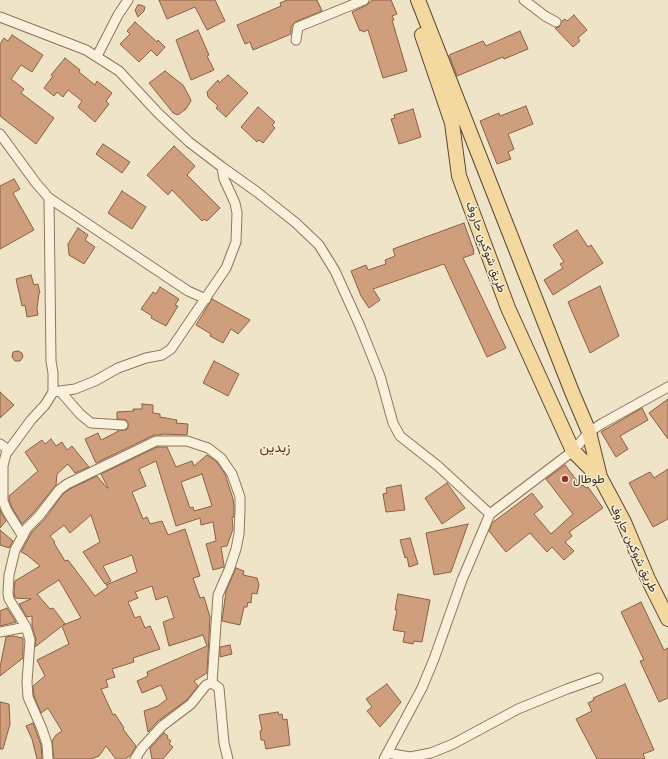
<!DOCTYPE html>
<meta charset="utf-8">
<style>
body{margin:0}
canvas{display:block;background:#f0e4c8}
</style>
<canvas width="668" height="759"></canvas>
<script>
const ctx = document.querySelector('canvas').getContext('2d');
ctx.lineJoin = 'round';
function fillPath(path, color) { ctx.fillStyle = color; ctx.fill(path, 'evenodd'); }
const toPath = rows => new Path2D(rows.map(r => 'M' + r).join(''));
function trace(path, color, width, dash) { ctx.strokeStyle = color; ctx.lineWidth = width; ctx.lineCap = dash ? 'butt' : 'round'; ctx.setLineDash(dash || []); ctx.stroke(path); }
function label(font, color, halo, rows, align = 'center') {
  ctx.font = font + ' "Playfair Display",Vazirmatn,serif'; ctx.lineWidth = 3; ctx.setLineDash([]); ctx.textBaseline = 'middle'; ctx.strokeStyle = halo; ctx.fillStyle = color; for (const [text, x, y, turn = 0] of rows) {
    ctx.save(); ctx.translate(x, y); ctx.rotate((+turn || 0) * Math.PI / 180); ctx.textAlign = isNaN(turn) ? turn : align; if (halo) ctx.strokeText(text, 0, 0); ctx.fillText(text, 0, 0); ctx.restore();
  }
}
const building = toPath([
 [159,0,215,0,225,21,207,30,195,7,167,19,159,0],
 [287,0,317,0,322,11,295,22,291,27,291,34,253,50,250,42,245,44,237,25,281,6,280,3,287,0],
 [372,0,391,0,397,14,392,16,394,20,392,20,407,71,383,78,368,30,363,32,362,30,360,31,352,12,367,5,372,0],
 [138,5,141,5,145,7,144,11,138,17,135,10,138,5],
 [574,15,587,30,578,38,580,41,573,47,555,28,559,27,562,21,565,19,567,21,574,15],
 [135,22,157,42,158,40,165,47,157,56,151,50,139,62,120,44,130,34,127,31,135,22],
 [198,30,209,55,207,56,214,70,191,80,176,40,198,30],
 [520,31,528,49,504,59,503,57,457,76,449,55,483,41,486,46,520,31],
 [12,35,43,55,32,72,21,65,11,79,24,89,21,93,54,118,36,144,0,116,0,44,4,38,8,41,12,35],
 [65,58,80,70,79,72,95,85,97,81,112,93,106,101,109,104,95,122,78,107,82,101,68,90,63,97,57,92,54,96,44,88,53,76,51,75,65,58],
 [165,71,183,85,190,98,191,101,186,109,178,115,173,113,170,109,149,83,165,71],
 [228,75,248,93,226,117,216,108,218,106,208,97,207,92,218,80,219,83,228,75],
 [526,106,533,124,508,134,514,149,508,152,511,159,497,164,480,121,499,113,500,116,526,106],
 [258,107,275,122,272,125,275,128,263,143,259,140,257,142,241,127,258,107],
 [413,109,421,137,399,144,391,119,395,118,394,115,413,109],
 [103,144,130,162,122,173,96,154,103,144],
 [174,146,195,166,187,175,220,208,207,221,204,219,202,221,172,190,168,195,147,175,174,146],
 [14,179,20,189,13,193,34,230,0,249,0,186,14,179],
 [122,191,146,207,132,229,108,213,122,191],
 [464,223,474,251,473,251,474,254,463,258,506,348,487,357,444,264,373,289,380,300,369,308,361,296,351,271,366,265,368,270,386,264,385,260,395,256,393,249,464,223],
 [78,228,88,235,85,240,95,247,84,264,69,255,68,244,78,228],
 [577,230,588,247,591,245,603,263,553,295,544,280,563,268,560,264,564,262,553,245,577,230],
 [31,275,34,285,38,284,40,293,39,293,37,309,38,315,27,317,25,305,22,306,16,279,31,275],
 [600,286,619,336,590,353,568,302,600,286],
 [160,287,179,299,175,305,178,306,166,326,151,318,152,316,141,309,153,292,156,294,160,287],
 [212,299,250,320,238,334,231,329,223,343,210,336,211,334,196,325,212,299],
 [18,351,22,353,23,357,20,361,15,361,12,357,13,352,18,351],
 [214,361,239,374,228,396,203,383,214,361],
 [0,392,14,405,0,418,0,392],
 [668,399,668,439,649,413,668,399],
 [142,404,153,405,153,413,160,414,160,417,177,420,176,423,188,424,187,435,161,434,162,435,154,435,96,463,85,439,98,433,101,440,117,432,117,431,126,430,128,428,128,423,126,420,117,419,117,412,134,411,133,409,142,409,142,404],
 [642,408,648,420,620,436,628,449,616,457,601,432,642,408],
 [51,439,56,446,62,442,67,450,72,446,89,467,75,473,68,464,57,474,56,485,34,512,22,524,12,508,9,500,9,496,38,471,25,452,42,440,45,444,51,439],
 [157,447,167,447,176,467,192,461,194,466,207,455,217,462,225,474,233,499,234,507,234,517,232,517,233,529,227,546,221,547,224,565,224,567,213,570,206,544,216,541,213,522,201,525,200,518,176,526,156,461,139,469,146,486,132,492,143,519,147,517,150,524,162,521,168,535,185,529,200,576,193,578,200,598,204,597,210,617,207,673,194,681,198,686,187,700,158,721,148,732,144,711,158,706,167,699,161,685,142,693,137,681,148,676,147,672,207,646,203,635,169,646,163,622,174,618,167,596,156,600,152,586,135,592,138,598,128,602,135,618,140,616,145,628,150,626,160,649,133,658,134,662,112,669,115,677,106,680,108,687,101,689,113,715,115,714,124,728,123,729,136,746,131,755,125,759,116,759,106,746,99,756,91,759,54,759,52,741,56,735,62,731,48,708,41,713,34,696,33,686,45,676,37,660,69,644,62,626,35,647,36,639,32,626,32,616,27,617,19,604,31,599,15,598,14,593,15,581,40,566,27,555,21,552,32,532,44,520,63,494,70,489,97,476,107,488,108,488,101,474,157,447],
 [202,474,212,506,194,511,193,507,190,508,181,482,202,474],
 [91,515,100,542,83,552,105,584,111,581,103,566,132,555,137,572,106,585,108,587,95,596,68,560,65,561,54,543,55,542,50,536,64,525,70,533,91,515],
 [59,580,81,618,63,625,65,624,53,608,50,609,37,594,59,580],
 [565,465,581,486,583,485,586,488,588,487,603,508,569,532,572,536,565,542,574,551,564,560,552,547,547,552,530,533,506,552,489,531,492,523,532,493,543,507,534,514,551,534,573,514,546,479,565,465],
 [668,469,668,519,653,527,629,483,650,472,654,478,668,469],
 [447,483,465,508,442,524,425,498,447,483],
 [401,485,405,510,386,512,383,494,387,493,386,488,401,485],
 [0,510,6,521,0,528,0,510],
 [468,524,451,572,434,575,426,533,468,524],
 [0,530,13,541,9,548,0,545,0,530],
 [410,538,418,564,409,567,407,557,405,558,400,540,410,538],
 [236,568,244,571,243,575,257,578,259,585,257,594,252,593,251,603,248,602,247,607,244,607,240,625,222,621,226,591,236,568],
 [398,594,430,600,422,642,414,641,413,644,403,642,405,632,393,630,397,610,395,610,398,594],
 [641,602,664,650,668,648,668,698,659,702,640,661,644,660,621,612,641,602],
 [7,608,16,622,0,626,0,611,7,608],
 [13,636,23,638,23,658,0,676,0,667,6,637,13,636],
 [230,645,232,654,220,657,220,647,230,645],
 [387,684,401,702,388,718,380,727,367,711,372,707,366,699,387,684],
 [625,684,654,750,643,754,645,759,597,759,576,719,592,711,588,703,594,700,593,698,625,684],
 [0,702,9,704,10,724,3,749,0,749,0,702],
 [278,712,279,715,282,714,283,720,287,719,290,745,266,749,264,740,261,740,260,731,262,730,259,715,278,712],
 [33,723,41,745,42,759,37,759,32,739,26,726,33,723],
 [164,733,168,736,167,738,171,741,169,744,173,747,163,759,152,759,150,748,164,733]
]);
fillPath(building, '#cf9f7d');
trace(building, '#8d5f41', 1);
const street = toPath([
 [524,0,545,16,556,22],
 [0,17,86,50,119,71,158,113,189,142,222,167,257,192,296,223,319,245,335,271,360,326,380,376,393,423,400,436,438,466,490,514],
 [296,40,298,27,364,0],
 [97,56,118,15,128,0],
 [0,134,36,183,49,198,170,279,188,291,206,299],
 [49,198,51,361,53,373,53,392,75,389,95,381,118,368,146,358,162,355,171,349,226,268,236,242,237,213,235,203,224,179,222,167],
 [60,391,80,414,91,423,123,425],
 [0,444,9,450],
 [22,535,7,511,3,501,3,466,6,454,31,420,45,405,53,392],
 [0,632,26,627],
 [387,753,410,757,431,753,453,744,518,709,567,689,598,678],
 [48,759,47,744,42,729,28,697,27,682,30,640,26,627,9,599,8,593,9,575,15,550,27,528,39,516,59,490,67,484,156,441,187,441,208,448,221,458,232,474,240,497,240,510,239,534,236,549,229,570,218,595,212,683],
 [135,759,142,748,162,726,191,704,206,685,212,683,219,688,224,743,228,759],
 [384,759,422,688,434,659,462,580,490,514,573,451,589,432,603,423,668,387]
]);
const primary = toPath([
 [418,0,572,392,589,432,600,477,624,522,648,579,668,619],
 [422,35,452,123,459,176,508,308,573,451,599,477]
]);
trace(street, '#8d765c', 11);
trace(primary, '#5b4430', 16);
trace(street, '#faf1dc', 9);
trace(primary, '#f3d9a0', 14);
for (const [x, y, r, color] of [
 [565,479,4,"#9e2a2b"]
]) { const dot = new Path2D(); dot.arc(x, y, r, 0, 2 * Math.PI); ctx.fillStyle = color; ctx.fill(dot); trace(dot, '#f7eed8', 1.5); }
label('12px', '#3d2e20', '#f7eed8', [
 ["طريق شوكين حاروف",486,247,70],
 ["طريق شوكين حاروف",634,548,65]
]);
label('12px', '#3d2e20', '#f7eed8', [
 ["طوطال",573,479]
], 'left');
label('14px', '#6b2e1e', '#f7eed8', [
 ["زبدين",275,448]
]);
</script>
